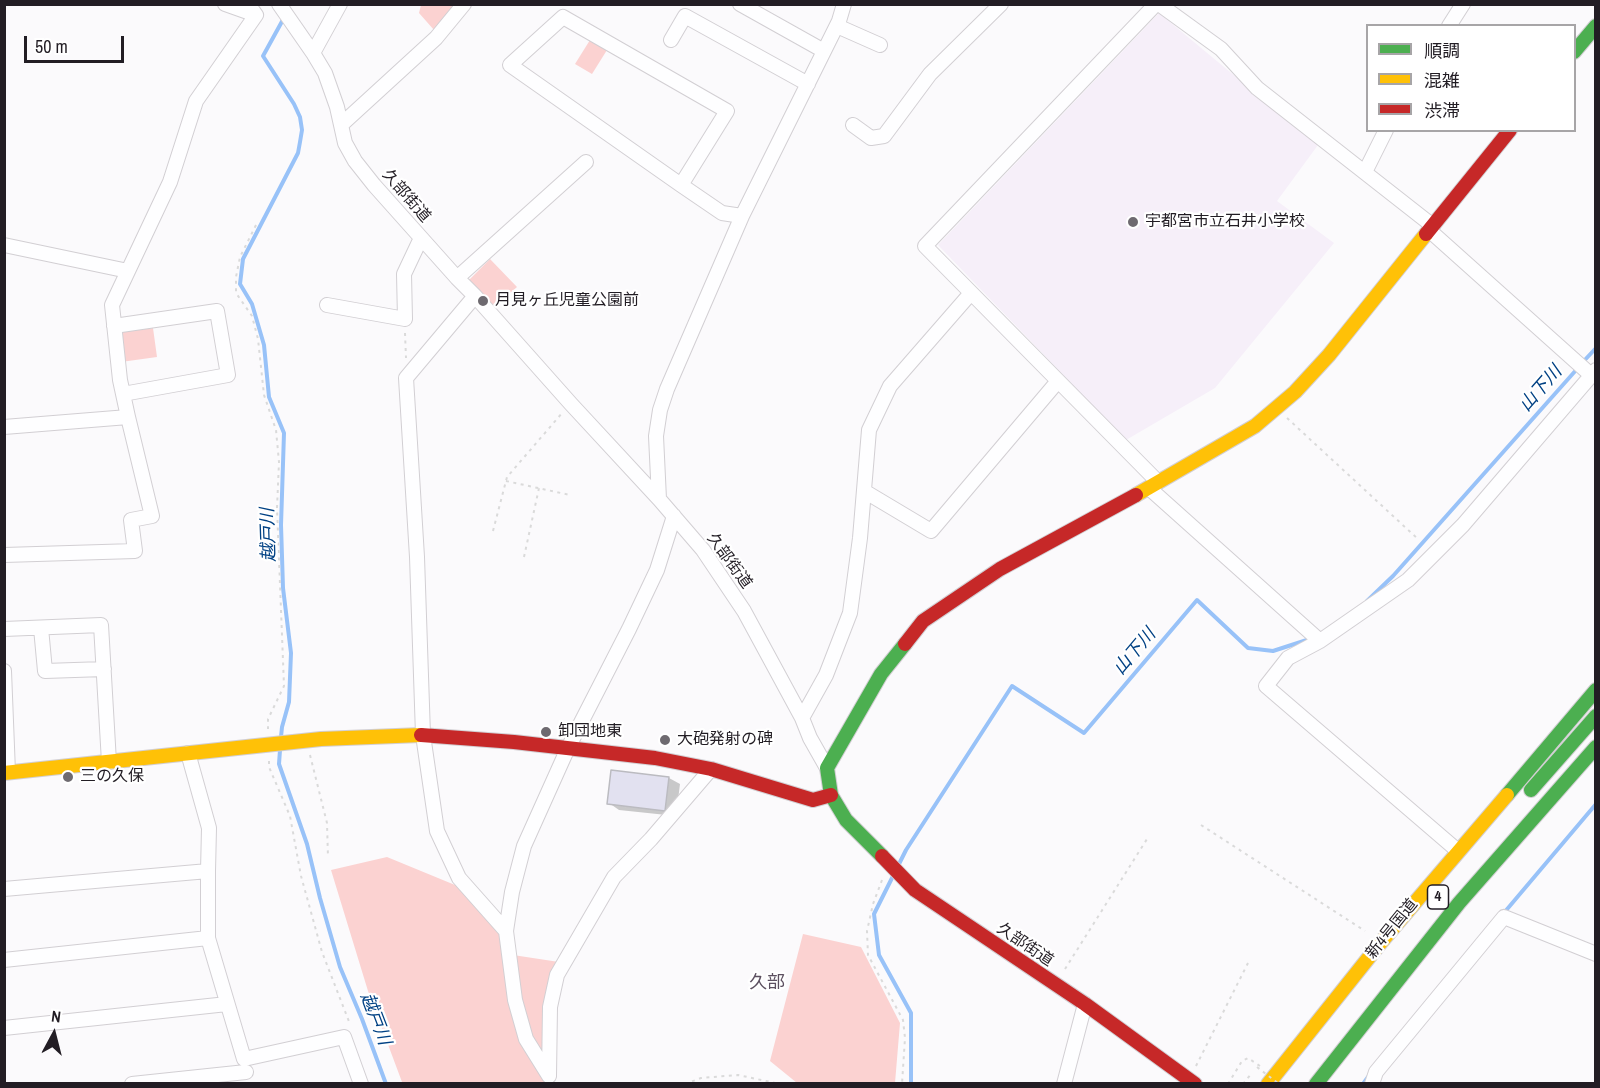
<!DOCTYPE html>
<meta charset="utf-8">
<style>
body{margin:0}
#map{position:relative;width:1600px;height:1088px;overflow:hidden;background:#fbfafc;font-family:"Archivo Narrow","Noto Sans JP",sans-serif}
canvas{display:block}
.frame{position:absolute;inset:0;border:6px solid #221d24;pointer-events:none}
.legend{position:absolute;left:1366px;top:24px;width:210px;height:108px;box-sizing:border-box;background:#fff;border:2px solid #a7a5a7;margin:0;padding:8px 10px;list-style:none;font-size:18px;color:#221d24}
.legend li{display:flex;align-items:center;gap:12px;height:30px}
.legend b{width:30px;border:2px solid #a7a5a7}
.north{position:absolute;left:24px;top:1004px;width:60px;height:60px;-webkit-text-stroke:4px #fff;paint-order:stroke;rotate:7deg;font-size:16px;font-weight:700;line-height:24px;text-align:center;color:#221d24}
.north::after{content:'';display:block;margin:auto;width:21px;height:27px;background:#221d24;clip-path:polygon(50% 0,100% 100%,50% 72%,0 100%)}
.scale{position:absolute;left:24px;top:36px;width:100px;height:27px;box-sizing:border-box;border:3px solid #221d24;border-top:0;padding-left:8px;font-size:18px;line-height:21px;white-space:nowrap;color:#221d24;-webkit-text-stroke:4px #fff;paint-order:stroke}
</style>
<div id="map">
<canvas width="1600" height="1088"></canvas>
<div class="frame"></div>
<ul class="legend">
<li><b style="height:8px;background:#4caf50"></b>順調</li>
<li><b style="height:8px;background:#ffc107"></b>混雑</li>
<li><b style="height:8px;background:#c62828"></b>渋滞</li>
</ul>
<div class="north">N</div>
<div class="scale">50 m</div>
</div>
<script>
const ctx = document.querySelector('canvas').getContext('2d');
ctx.lineJoin = 'round';
function fillPath(path, color) { ctx.fillStyle = color; ctx.fill(path, 'evenodd'); }
const toPath = rows => new Path2D(rows.map(r => 'M' + r).join(''));
function trace(path, color, width, dash) { ctx.strokeStyle = color; ctx.lineWidth = width; ctx.lineCap = dash ? 'butt' : 'round'; ctx.setLineDash(dash || []); ctx.stroke(path); }
function label(font, color, halo, rows, align = 'center') {
  ctx.font = font + ' "Archivo Narrow","Noto Sans JP",sans-serif'; ctx.lineWidth = 4.5; ctx.setLineDash([]); ctx.textBaseline = 'middle'; ctx.strokeStyle = halo; ctx.fillStyle = color; for (const [text, x, y, turn = 0] of rows) {
    ctx.save(); ctx.translate(x, y); ctx.rotate((+turn || 0) * Math.PI / 180); ctx.textAlign = isNaN(turn) ? turn : align; if (halo) ctx.strokeText(text, 0, 0); ctx.fillText(text, 0, 0); ctx.restore();
  }
}
fillPath(toPath([
 [1159,13,1318,145,1277,201,1334,243,1215,388,1126,440,938,245]
]), '#f6eff9');
fillPath(toPath([
 [421,5,456,5,434,30,419,13],
 [590,40,607,50,592,74,575,64],
 [490,259,517,287,493,308,466,283],
 [153,328,157,357,121,362,118,338,122,332],
 [387,857,472,892,502,935,513,955,559,962,546,1073,547,1083,404,1083,402,1082,368,991,331,870],
 [803,934,861,947,900,1023,895,1083,797,1083,770,1061]
]), '#fbd2d1');
fillPath(toPath([
 [669,778,680,784,676,816,619,810,609,803]
]), '#0003');
trace(toPath([
 [1582,363,1596,348],
 [1367,601,1393,576,1577,369],
 [281,737,282,727,289,702,291,653,283,588,281,525,284,433,269,397,264,345,252,304,240,284,243,259,298,153,300,142,302,130,300,117,294,104,263,56,285,16],
 [280,750,279,764,307,844,320,898,340,967,362,1019,386,1084],
 [899,864,906,850,1012,686,1084,733,1197,600,1248,648,1273,651,1313,638],
 [893,876,874,914,879,955,911,1013,911,1084],
 [1503,914,1596,804],
 [1363,1084,1368,1077]
]), '#98c2f8', 4);
const building = toPath([
 [611,770,669,777,665,811,607,804,611,770]
]);
fillPath(building, '#e2e1f0');
trace(building, '#bbbbc0', 1.5);
const street = toPath([
 [225,4,256,15],
 [279,4,313,53,325,73,337,107,345,143,355,161,374,185,457,278,475,296,571,404,659,499,703,550,744,611,802,718,810,738,827,768],
 [740,4,824,51],
 [1156,4,925,246,1158,482],
 [1159,4,1221,49,1257,88,1433,226],
 [837,26,880,45],
 [1449,26,1463,4],
 [671,40,685,16,808,84],
 [313,53,340,4],
 [342,124,436,38,464,4],
 [853,125,871,138,884,136,930,74,1001,4],
 [1365,172,1386,130],
 [681,185,727,111,563,17,510,65,681,185,722,213,742,216],
 [1429,230,1591,375],
 [4,245,128,271],
 [457,278,586,162],
 [475,296,406,378,417,557,423,735,437,831,459,878,506,931],
 [327,305,405,319,404,274,421,238],
 [114,326,217,311,228,375,123,394],
 [4,427,128,417,120,380,112,305,170,182,196,101,256,15,248,4],
 [1149,488,1320,641],
 [864,491,931,531,1058,381],
 [659,499,656,436,660,410,667,389,742,216,839,21,844,4],
 [4,555,135,551,131,520,152,516,128,417],
 [41,628,45,671,104,669],
 [4,629,101,625,109,762],
 [4,671,8,772],
 [802,718,826,675,850,613,860,538,869,430,890,386,971,293],
 [1458,851,1266,686,1288,658,1320,641,1408,580,1463,525,1596,370],
 [208,871,208,938,244,1059,344,1037,361,1084],
 [4,889,208,871,209,828,188,753],
 [4,960,208,938],
 [4,1028,227,1004],
 [549,1076,526,1039,515,1000,506,931,512,892,524,846,568,748,629,629,657,570,674,516],
 [549,1076,550,1007,557,975,614,877,651,839,711,769],
 [132,1084,246,1072],
 [1064,1084,1085,1004],
 [1372,1084,1376,1072,1504,917,1596,954]
]);
const fast = toPath([
 [1574,52,1596,26],
 [1531,790,1596,716],
 [1507,795,1596,690],
 [882,856,846,820,831,795,827,768,881,674,905,644],
 [1316,1084,1459,903,1596,747]
]);
const slow = toPath([
 [1136,495,1255,426,1295,392,1329,355,1426,234],
 [4,773,321,739,421,735],
 [1268,1084,1382,941,1507,795]
]);
const jam = toPath([
 [1426,234,1510,130],
 [905,644,923,621,1000,569,1136,495],
 [421,735,514,742,655,758,711,769,813,800,831,795],
 [882,856,915,890,1085,1004,1195,1084]
]);
trace(street, '#d2cfd3', 16);
trace(fast, '#d2cfd3', 16);
trace(slow, '#d2cfd3', 16);
trace(jam, '#d2cfd3', 16);
trace(toPath([
 [256,225,240,257,236,277,236,293,252,316,258,339,264,395,276,430,279,462,277,508,284,686,268,719,268,729],
 [405,333,406,358],
 [1287,418,1419,540],
 [506,481,570,495],
 [493,531,507,477,563,412],
 [524,557,539,488],
 [310,755,327,823,328,857],
 [269,761,269,767,290,816,301,876,322,952,350,1024],
 [1201,825,1365,931],
 [882,880,873,904,867,931,868,955,903,1020,905,1038,902,1084],
 [1065,969,1147,839],
 [1196,1066,1248,963],
 [685,1084,701,1078,738,1075,780,1084],
 [1228,1084,1242,1061,1248,1058,1260,1066],
 [1243,1084,1251,1074]
]), '#dadada', 2, [3, 4.5]);
trace(street, '#fefeff', 14);
trace(fast, '#4caf50', 14);
trace(slow, '#ffc107', 14);
trace(jam, '#c62828', 14);
trace(toPath([
 [1257,1067,1279,1084]
]), '#dadada', 2, [3, 4.5]);
for (const [x, y, r, color] of [
 [1133,222,6,"#6e6a70"],
 [483,301,6,"#6e6a70"],
 [546,732,6,"#6e6a70"],
 [665,740,6,"#6e6a70"],
 [68,777,6,"#6e6a70"]
]) { const dot = new Path2D(); dot.arc(x, y, r, 0, 2 * Math.PI); ctx.fillStyle = color; ctx.fill(dot); trace(dot, '#fff', 2); }
for (const [x, y, w] of [
 [1438,897,21]
]) { const box = new Path2D(); box.roundRect(x - w / 2, y - 12, w, 24, 4.5); ctx.fillStyle = '#fff'; ctx.fill(box); trace(box, '#221d24', 1.5); }
label('bold 15px', '#221d24', null, [
 ["4",1438,897]
]);
label('16px', '#221d24', '#fff', [
 ["久部街道",406,196,49],
 ["久部街道",729,561,54],
 ["新4号国道",1392,929,-51],
 ["久部街道",1025,945,34]
]);
label('16px', '#221d24', '#fff', [
 ["宇都宮市立石井小学校",1145,222],
 ["月見ヶ丘児童公園前",495,301],
 ["卸団地東",558,732],
 ["大砲発射の碑",677,740],
 ["三の久保",80,777]
], 'left');
label('italic 18px', '#004184', '#fff', [
 ["山下川",1541,389,-49],
 ["越戸川",269,535,-92],
 ["山下川",1135,652,-50],
 ["越戸川",375,1019,69]
]);
label('18px', '#5c5060', '#fff', [
 ["久部",767,983]
]);
</script>
